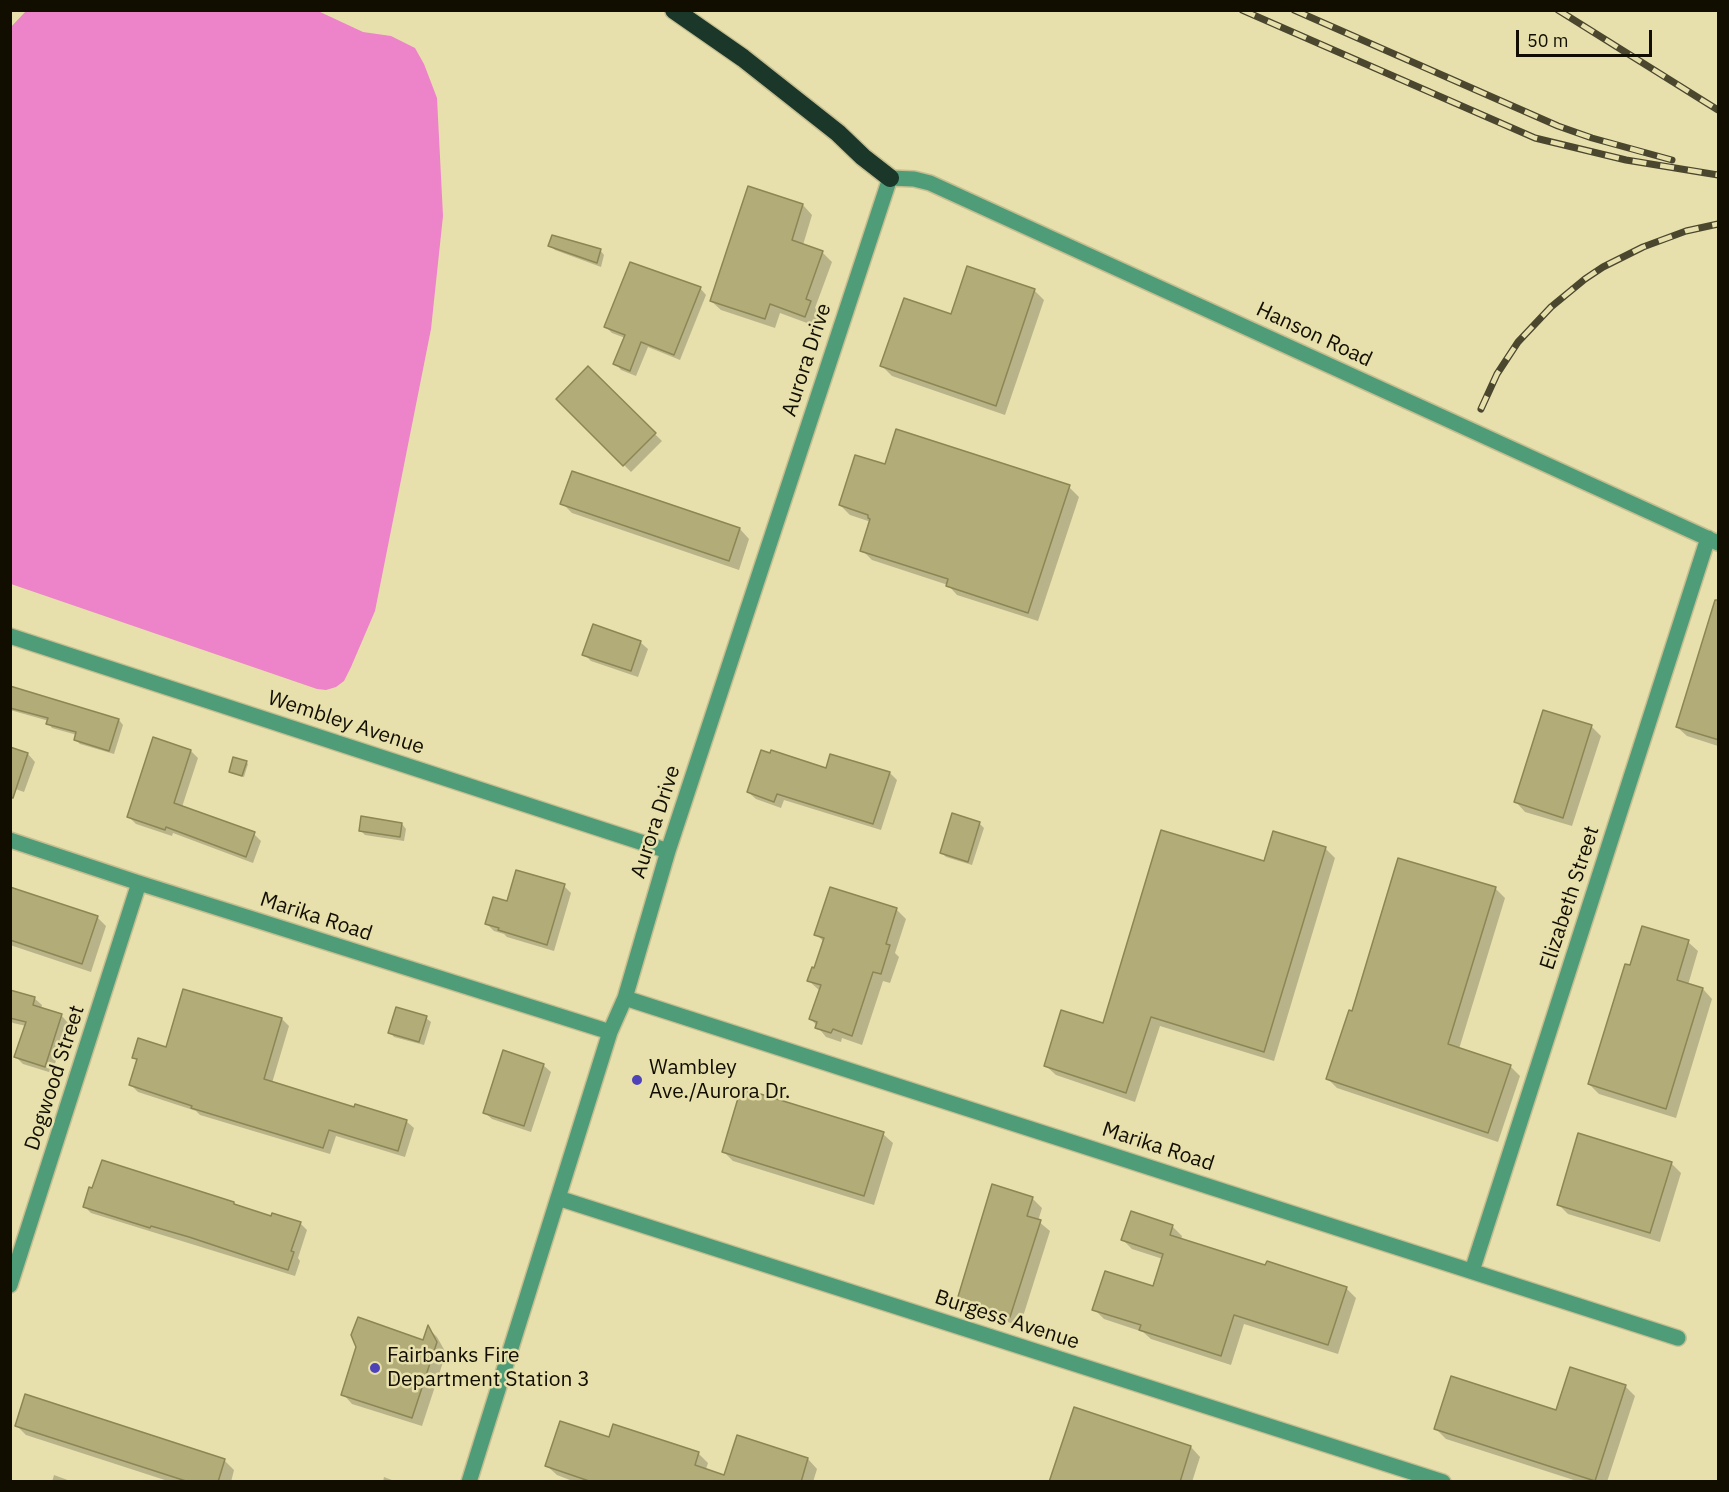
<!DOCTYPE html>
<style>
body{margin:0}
#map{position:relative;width:1729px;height:1492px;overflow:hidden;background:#e7e0ac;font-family:"IBM Plex Sans",sans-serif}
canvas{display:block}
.frame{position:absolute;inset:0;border:12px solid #110e00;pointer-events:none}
.scale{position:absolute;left:1516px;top:30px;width:136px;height:27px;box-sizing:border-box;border:3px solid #110e00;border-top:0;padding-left:8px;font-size:18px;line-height:21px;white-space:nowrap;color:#110e00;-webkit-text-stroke:4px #e7e0ac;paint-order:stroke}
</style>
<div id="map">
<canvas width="1729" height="1492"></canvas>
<div class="frame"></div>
<div class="scale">50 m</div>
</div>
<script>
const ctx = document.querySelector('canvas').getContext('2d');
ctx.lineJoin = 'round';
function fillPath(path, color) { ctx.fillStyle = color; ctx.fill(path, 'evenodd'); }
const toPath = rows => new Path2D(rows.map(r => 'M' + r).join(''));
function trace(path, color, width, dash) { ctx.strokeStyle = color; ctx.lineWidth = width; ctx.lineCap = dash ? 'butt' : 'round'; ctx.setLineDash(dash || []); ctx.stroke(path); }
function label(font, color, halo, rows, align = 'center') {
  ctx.font = font + ' "IBM Plex Sans",sans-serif'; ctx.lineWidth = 5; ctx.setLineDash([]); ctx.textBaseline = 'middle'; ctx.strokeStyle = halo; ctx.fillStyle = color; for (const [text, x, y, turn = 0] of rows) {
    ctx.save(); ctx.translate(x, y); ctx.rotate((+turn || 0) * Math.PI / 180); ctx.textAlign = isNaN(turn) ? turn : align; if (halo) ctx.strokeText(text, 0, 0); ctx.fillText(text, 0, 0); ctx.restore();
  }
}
fillPath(toPath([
 [26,11,318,11,363,32,391,36,415,48,424,64,437,98,443,216,431,329,375,611,351,667,344,681,336,687,326,690,317,689,11,584,10,28]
]), '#ed83c9');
fillPath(toPath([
 [749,188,803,205,812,215,803,245,822,252,832,262,815,308,820,312,815,326,780,313,775,328,721,310,711,301],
 [550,245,600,250,604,255,601,267,555,250],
 [700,288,706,295,680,360,648,347,636,376,621,370,615,363,625,338,612,333,606,327],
 [1034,290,1044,300,1005,415,892,376,882,366],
 [588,368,662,441,631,472,558,399],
 [886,466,1069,487,1079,497,1038,621,957,595,948,585,872,560,862,550,871,522,850,515,840,505],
 [573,473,740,529,749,539,739,570,572,513,562,503],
 [1718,618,1718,746,1687,736,1677,727],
 [640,642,648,649,638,677,591,661,584,654],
 [10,688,119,720,123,725,114,754,80,744,75,739,77,735,52,728,48,723,49,721,10,710],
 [1591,726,1601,736,1572,826,1525,812,1516,802],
 [10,749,28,754,35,762,24,792,10,787],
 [191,751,198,758,182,807,254,834,261,841,253,863,173,833,172,836,136,824,129,817],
 [246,762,248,764,244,777,230,772],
 [827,769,890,773,897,780,881,830,784,800,781,808,756,799,748,792],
 [979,823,984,828,972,865,946,857,941,852],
 [402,824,406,829,404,841,365,835,360,830],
 [1274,833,1326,849,1335,858,1274,1061,1160,1026,1135,1102,1056,1075,1046,1066,1104,1025,1264,863],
 [564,886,571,893,554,951,507,937,504,934,494,931,487,924,508,903],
 [831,888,897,910,906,919,895,953,899,957,890,983,883,981,862,1045,842,1038,841,1042,826,1037,811,1019,820,991,809,981,815,970,824,942,816,934],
 [1495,888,1505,898,1459,1049,1510,1066,1520,1076,1498,1142,1337,1088,1327,1078,1353,1013],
 [10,889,97,917,106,926,91,972,10,945],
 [1688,942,1698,951,1688,985,1703,989,1712,999,1676,1118,1599,1094,1589,1084,1631,967],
 [184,990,282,1019,289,1026,272,1083,355,1109,406,1121,414,1128,405,1157,336,1136,330,1154,200,1115,196,1111,138,1092,131,1085,138,1061,134,1058,167,1049],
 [34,998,42,1005,41,1009,61,1015,68,1023,52,1073,23,1064,16,1057,26,1026,13,1023,10,1020,10,999],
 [426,1018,431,1022,424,1045,394,1037,390,1032],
 [543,1065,551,1072,531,1132,492,1119,484,1112],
 [883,1134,893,1143,874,1205,733,1161,724,1152],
 [1671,1163,1681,1173,1660,1242,1568,1214,1558,1204],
 [1032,1198,1042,1208,1038,1221,1050,1231,1020,1326,968,1309,958,1299],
 [233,1203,237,1207,272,1218,300,1223,307,1230,298,1258,300,1261,295,1276,91,1213,84,1206],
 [1172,1226,1182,1236,1181,1240,1266,1267,1346,1288,1356,1298,1338,1354,1244,1324,1231,1365,1151,1339,1143,1332,1104,1319,1094,1309,1154,1288,1163,1259,1132,1249,1123,1240],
 [428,1328,437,1337,446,1353,422,1426,352,1404,343,1394,358,1347,424,1341],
 [1625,1386,1635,1396,1607,1482,1580,1482,1446,1439,1436,1429,1557,1412],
 [1075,1409,1191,1447,1200,1457,1192,1482,1051,1482],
 [16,1425,224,1460,234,1470,231,1482,171,1482,26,1435],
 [610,1439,698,1453,708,1463,706,1469,725,1477,808,1459,817,1469,813,1482,575,1482,557,1475,547,1466],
 [54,1475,73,1482,52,1482],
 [384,1477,397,1482,383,1482]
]), '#0003');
const building = toPath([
 [748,186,803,204,792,240,823,251,806,299,811,301,805,317,770,304,765,319,710,301,748,186],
 [552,235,601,249,597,263,548,246,552,235],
 [630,262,701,287,674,355,641,342,630,371,613,364,625,335,604,327,630,262],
 [967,266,1035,289,996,406,880,366,904,298,951,314,967,266],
 [588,366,656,433,623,466,556,399,588,366],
 [896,429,1070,485,1028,613,946,586,948,579,860,551,870,519,868,518,868,515,839,505,855,455,885,464,896,429],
 [572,471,740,528,729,561,560,504,572,471],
 [1715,600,1719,600,1719,740,1676,727,1715,600],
 [593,624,641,641,631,671,582,655,593,624],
 [10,686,119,719,109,751,74,740,76,732,46,724,48,718,10,708,10,686],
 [1543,710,1592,725,1563,818,1514,802,1543,710],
 [153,737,191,750,174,803,255,832,246,857,166,827,165,830,127,817,153,737],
 [10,747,28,753,13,798,10,798,10,747],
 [761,750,770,753,771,750,826,768,830,754,890,772,873,824,777,794,774,802,747,792,761,750],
 [233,757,247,761,242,776,229,772,233,757],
 [952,813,980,822,968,862,940,853,952,813],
 [361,816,402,823,400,837,359,831,361,816],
 [1161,830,1264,861,1273,831,1326,847,1264,1052,1151,1017,1126,1093,1044,1066,1061,1010,1103,1023,1161,830],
 [1398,858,1496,887,1448,1044,1511,1065,1488,1133,1326,1079,1349,1010,1352,1011,1398,858],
 [516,870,565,884,547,945,498,930,499,928,485,924,493,897,507,901,516,870],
 [10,887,98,916,82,964,10,940,10,887],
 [830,887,897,908,886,944,890,945,881,974,873,972,852,1036,833,1029,831,1033,815,1028,817,1022,809,1019,821,985,807,981,812,967,814,968,824,938,814,935,830,887],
 [1642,926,1689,940,1677,980,1703,988,1666,1109,1588,1084,1625,964,1630,965,1642,926],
 [183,989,282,1018,264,1079,354,1107,355,1104,407,1120,398,1151,329,1130,323,1148,191,1108,192,1106,129,1085,137,1059,132,1058,138,1038,166,1047,183,989],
 [10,990,35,997,33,1005,62,1014,45,1067,14,1057,26,1022,10,1018,10,990],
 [396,1007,427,1016,419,1042,388,1033,396,1007],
 [503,1050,544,1064,524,1126,483,1113,503,1050],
 [741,1088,884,1132,864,1196,722,1152,741,1088],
 [1578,1133,1672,1162,1650,1233,1557,1205,1578,1133],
 [102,1160,234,1202,234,1204,271,1216,272,1213,301,1222,291,1251,294,1252,288,1270,189,1237,151,1226,150,1228,83,1207,89,1187,92,1188,102,1160],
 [992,1184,1033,1197,1027,1216,1041,1220,1010,1317,957,1300,992,1184],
 [1131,1211,1173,1225,1170,1235,1265,1265,1267,1261,1347,1287,1328,1345,1234,1315,1221,1356,1139,1330,1141,1325,1092,1310,1105,1271,1153,1286,1163,1254,1121,1240,1131,1211],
 [358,1317,423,1340,428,1325,437,1342,412,1418,341,1395,356,1347,351,1335,358,1317],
 [1570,1367,1626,1385,1595,1481,1434,1429,1451,1376,1556,1410,1570,1367],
 [25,1394,225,1459,218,1482,189,1482,15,1426,25,1394],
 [1074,1407,1191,1446,1180,1482,1049,1482,1074,1407],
 [560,1421,609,1437,613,1424,699,1452,695,1465,724,1475,737,1435,808,1458,801,1482,592,1482,545,1466,560,1421]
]);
fillPath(building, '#b2ac79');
trace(building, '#8c8654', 1.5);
const minor = toPath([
 [10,636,668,851],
 [10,840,139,883,610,1032],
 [625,998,1678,1338],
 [558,1198,1443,1482],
 [1472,1271,1708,538],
 [10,1285,139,883],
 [469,1482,610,1032,625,998,668,851,890,178,914,179,930,183,1718,543]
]);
const highway = toPath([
 [674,10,743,58,838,133,863,157,890,178]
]);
trace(minor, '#c5be90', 18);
trace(highway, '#c5be90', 21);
trace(minor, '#4f9c78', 15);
trace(highway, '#1a3729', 18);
const rail = toPath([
 [1242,10,1535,138,1626,160,1718,175],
 [1294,10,1558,126,1592,138,1672,160],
 [1558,10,1718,110],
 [1481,409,1497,374,1518,342,1551,307,1585,279,1603,267,1643,247,1686,231,1718,224]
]);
trace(rail, '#4b472f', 7);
trace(rail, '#e7e0ac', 4.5, [14]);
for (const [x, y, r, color] of [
 [637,1080,6,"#4e42b9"],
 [375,1368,6,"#4e42b9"]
]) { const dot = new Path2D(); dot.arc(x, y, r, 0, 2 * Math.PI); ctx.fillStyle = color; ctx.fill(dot); trace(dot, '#e7e0ac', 2); }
label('21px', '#110e00', '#e7e0ac', [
 ["Hanson Road",1314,335,25],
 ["Aurora Drive",807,360,-72],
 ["Wembley Avenue",346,723,18],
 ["Aurora Drive",656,822,-72],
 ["Elizabeth Street",1570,898,-72],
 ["Marika Road",316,917,18],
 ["Dogwood Street",55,1078,-72],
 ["Marika Road",1158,1147,18],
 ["Burgess Avenue",1007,1320,18]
]);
label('21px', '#110e00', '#e7e0ac', [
 ["Wambley",649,1068],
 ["Ave./Aurora Dr.",649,1092],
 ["Fairbanks Fire",387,1356],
 ["Department Station 3",387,1380]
], 'left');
</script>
